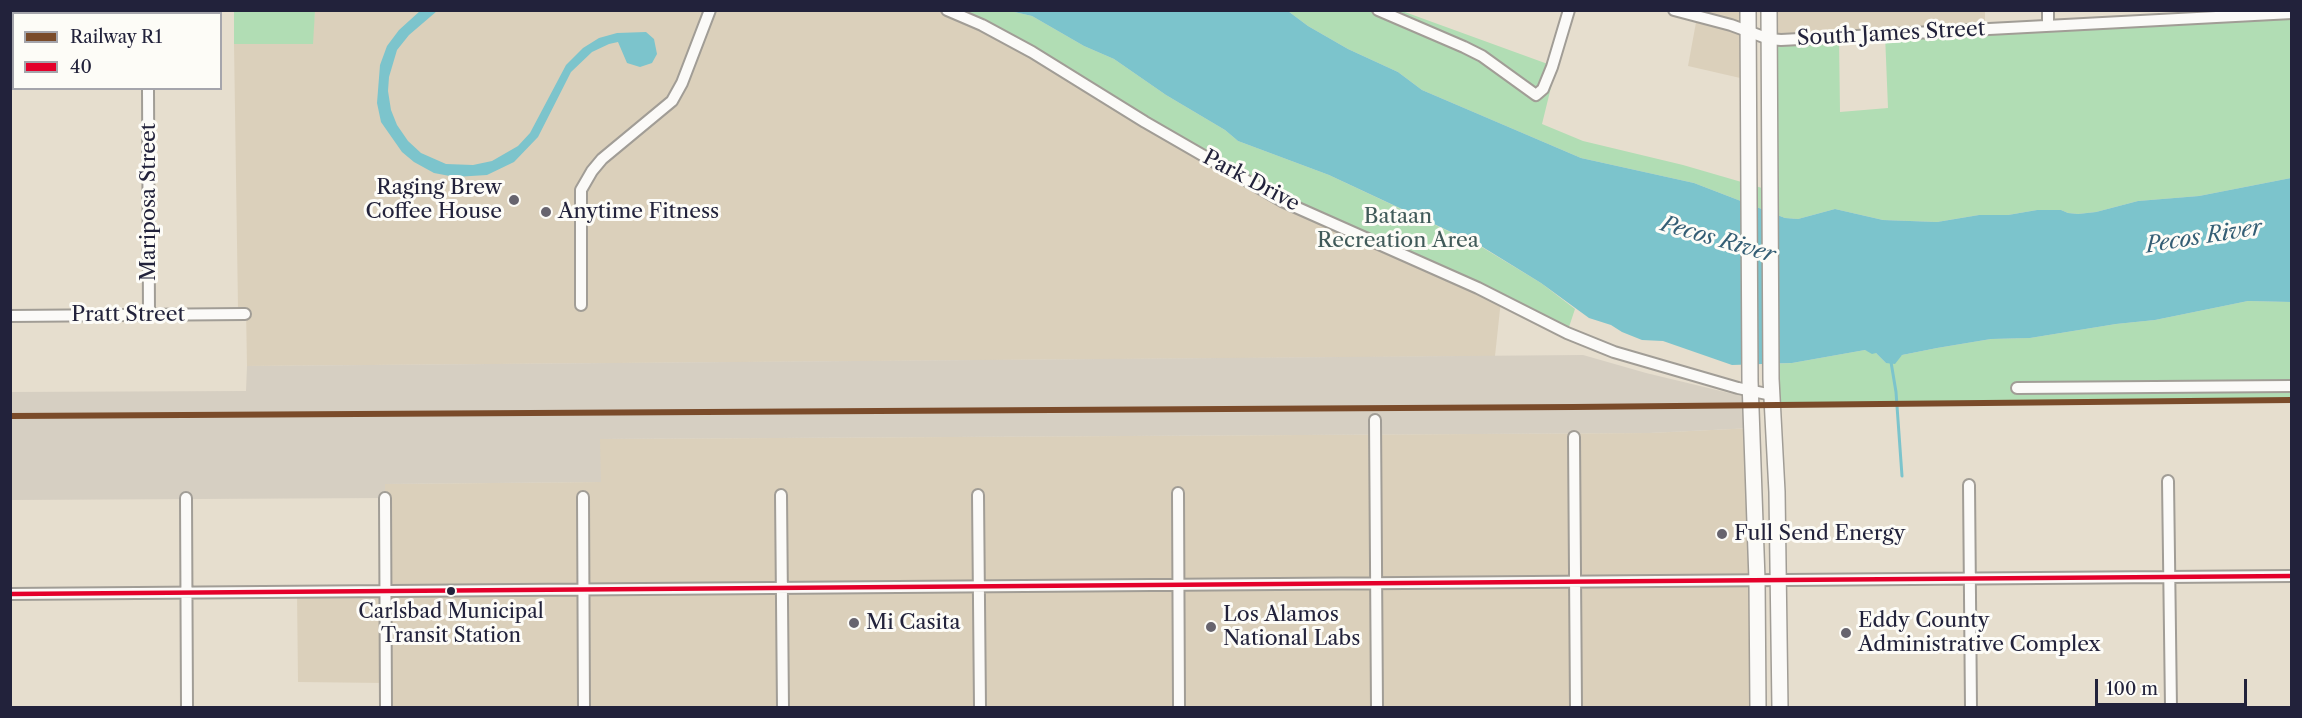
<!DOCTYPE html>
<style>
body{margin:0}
#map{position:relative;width:2302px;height:718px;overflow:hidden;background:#e6dece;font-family:"Libre Caslon Text",serif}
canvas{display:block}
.frame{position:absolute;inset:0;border:12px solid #22223b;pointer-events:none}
.legend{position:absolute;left:12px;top:12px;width:210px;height:78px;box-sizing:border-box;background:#fdfcf7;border:2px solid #a5a5ac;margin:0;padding:8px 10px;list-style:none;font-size:18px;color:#22223b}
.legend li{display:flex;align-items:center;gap:12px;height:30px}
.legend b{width:30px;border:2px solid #a5a5ac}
.scale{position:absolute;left:2095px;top:679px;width:152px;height:27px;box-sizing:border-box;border:3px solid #22223b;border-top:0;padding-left:8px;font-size:18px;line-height:21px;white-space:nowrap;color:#22223b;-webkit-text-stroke:4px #fdfcf7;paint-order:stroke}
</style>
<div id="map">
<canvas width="2302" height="718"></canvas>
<div class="frame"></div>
<ul class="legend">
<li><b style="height:8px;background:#7a4b2a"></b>Railway R1</li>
<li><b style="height:8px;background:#e4002b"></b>40</li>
</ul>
<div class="scale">100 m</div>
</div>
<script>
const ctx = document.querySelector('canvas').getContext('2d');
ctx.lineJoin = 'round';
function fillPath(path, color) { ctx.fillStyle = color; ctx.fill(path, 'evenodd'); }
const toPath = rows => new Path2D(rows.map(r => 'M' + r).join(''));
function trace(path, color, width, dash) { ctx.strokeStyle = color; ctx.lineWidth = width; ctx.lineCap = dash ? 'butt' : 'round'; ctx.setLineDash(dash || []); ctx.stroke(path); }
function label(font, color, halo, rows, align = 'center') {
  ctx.font = font + ' "Libre Caslon Text",serif'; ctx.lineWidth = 6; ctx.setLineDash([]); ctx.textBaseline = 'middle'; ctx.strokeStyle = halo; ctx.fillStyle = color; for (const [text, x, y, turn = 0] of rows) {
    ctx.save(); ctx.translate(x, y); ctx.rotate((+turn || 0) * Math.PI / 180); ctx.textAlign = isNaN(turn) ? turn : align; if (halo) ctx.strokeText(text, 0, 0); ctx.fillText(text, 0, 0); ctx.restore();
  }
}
fillPath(toPath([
 [315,10,947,11,1501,300,1495,356,247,366,246,308,238,308,234,44,312,44],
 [1674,11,1748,11,1749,80,1688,66,1697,17],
 [1769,11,1985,11,1985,29,1769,39],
 [1752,428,1758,707,386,707,385,683,298,682,297,591,385,590,385,484,600,482,600,439,1650,433]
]), '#dbd0bb');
fillPath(toPath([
 [1583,355,1646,373,1750,398,1752,428,1650,433,600,439,601,482,385,484,385,498,11,500,10,392,246,391,247,366]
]), '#d6cfc2');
fillPath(toPath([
 [234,11,315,11,313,44,234,44],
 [947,11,1010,11,1032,16,1084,46,1114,59,1166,95,1225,130,1238,141,1329,175,1480,246,1541,283,1575,309,1567,333,1282,201,1032,52],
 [1288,11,1402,11,1556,67,1542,124,1583,141,1683,165,1769,190,1769,39,1839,37,1840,112,1888,108,1885,34,2291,13,2291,178,2199,196,2138,201,2096,212,2078,214,2068,213,2061,210,2037,210,2008,215,1979,215,1937,222,1883,220,1835,209,1798,219,1785,218,1694,183,1581,158,1422,90,1398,72,1348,49,1308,26],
 [2248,301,2291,302,2291,400,1772,404,1771,364,1792,363,1865,350,1876,353,1886,363,1902,355,1937,348,1991,339,2030,338,2116,324,2155,320]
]), '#b1ddb4');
fillPath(toPath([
 [420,11,437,11,409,35,397,50,389,77,388,91,391,110,397,125,408,141,421,153,446,164,473,165,492,161,518,146,530,133,566,65,583,48,599,38,617,33,646,32,654,39,657,54,652,63,640,67,627,63,618,42,609,44,592,52,571,72,538,137,514,162,487,175,455,177,434,173,414,162,402,152,381,122,377,103,380,65,387,46,399,30],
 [1010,11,1288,11,1308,26,1348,49,1398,72,1422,90,1581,158,1694,183,1785,218,1798,219,1835,209,1883,220,1937,222,1979,215,2008,215,2037,210,2061,210,2068,213,2078,214,2096,212,2138,201,2199,196,2291,178,2291,302,2248,301,2155,320,2116,324,2030,338,1991,339,1937,348,1902,355,1895,364,1886,363,1876,353,1872,354,1865,350,1792,363,1732,365,1663,341,1642,340,1622,332,1611,325,1589,318,1541,283,1481,246,1329,175,1238,141,1225,130,1166,95,1114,59,1084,46,1032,16]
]), '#7cc4cc');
trace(toPath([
 [1891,362,1896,392,1902,476]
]), '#7cc4cc', 3);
const minor = toPath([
 [148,10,148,14],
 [947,10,982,25,1032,52,1145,122,1282,201,1478,288,1567,333,1614,352,1738,388,1772,395],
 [1378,10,1464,47,1482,56,1536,95,1543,89,1552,67,1569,10],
 [1674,10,1731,25,1769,39,1781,40,2292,13],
 [2048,10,2048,26],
 [148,88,149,315],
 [581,305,581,190,592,171,602,159,672,101,682,83,710,10],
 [10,316,245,314],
 [2017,388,2292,386],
 [1375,420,1377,708],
 [1574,437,1576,708],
 [2168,481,2171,708],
 [1969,485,1971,708],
 [1178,493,1179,708],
 [781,495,783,708],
 [978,495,980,708],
 [583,497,584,708],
 [186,498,187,708],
 [385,498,386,708],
 [10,594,2292,576]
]);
const highway = toPath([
 [1748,10,1750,381,1757,580,1758,708],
 [1769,10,1771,379,1777,492,1780,708]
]);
trace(minor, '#a19d96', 14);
trace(highway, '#a19d96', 18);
trace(minor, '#fbfaf8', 10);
trace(highway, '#fbfaf8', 15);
trace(toPath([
 [10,594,2292,576]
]), '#e4002b', 4.5);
trace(toPath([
 [10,416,1573,407,2292,400]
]), '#7a4b2a', 6);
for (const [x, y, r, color] of [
 [514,200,6,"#67646e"],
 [546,212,6,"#67646e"],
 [1722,534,6,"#67646e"],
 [451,591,5,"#22223b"],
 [854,623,6,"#67646e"],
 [1211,627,6,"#67646e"],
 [1846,633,6,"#67646e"]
]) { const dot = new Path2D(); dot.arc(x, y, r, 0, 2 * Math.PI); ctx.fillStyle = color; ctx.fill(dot); trace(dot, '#fdfcf7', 2); }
label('20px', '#22223b', '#fdfcf7', [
 ["Carlsbad Municipal",451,612],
 ["Transit Station",451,636]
]);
label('21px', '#22223b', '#fdfcf7', [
 ["South James Street",1891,34,-3],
 ["Park Drive",1251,181,28],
 ["Mariposa Street",149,202,-90],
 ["Pratt Street",128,315]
]);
label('21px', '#22223b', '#fdfcf7', [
 ["Raging Brew",502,188,"right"],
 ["Coffee House",502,212,"right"],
 ["Anytime Fitness",558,212],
 ["Full Send Energy",1734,534],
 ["Los Alamos",1223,615],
 ["National Labs",1223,639],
 ["Eddy County",1858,621],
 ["Administrative Complex",1858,645],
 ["Mi Casita",866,623]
], 'left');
label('21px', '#405a59', '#fdfcf7', [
 ["Bataan",1398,217],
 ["Recreation Area",1398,241]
]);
label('italic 22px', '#345e75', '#fdfcf7', [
 ["Pecos River",2204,237,-9],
 ["Pecos River",1718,240,16]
]);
</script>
